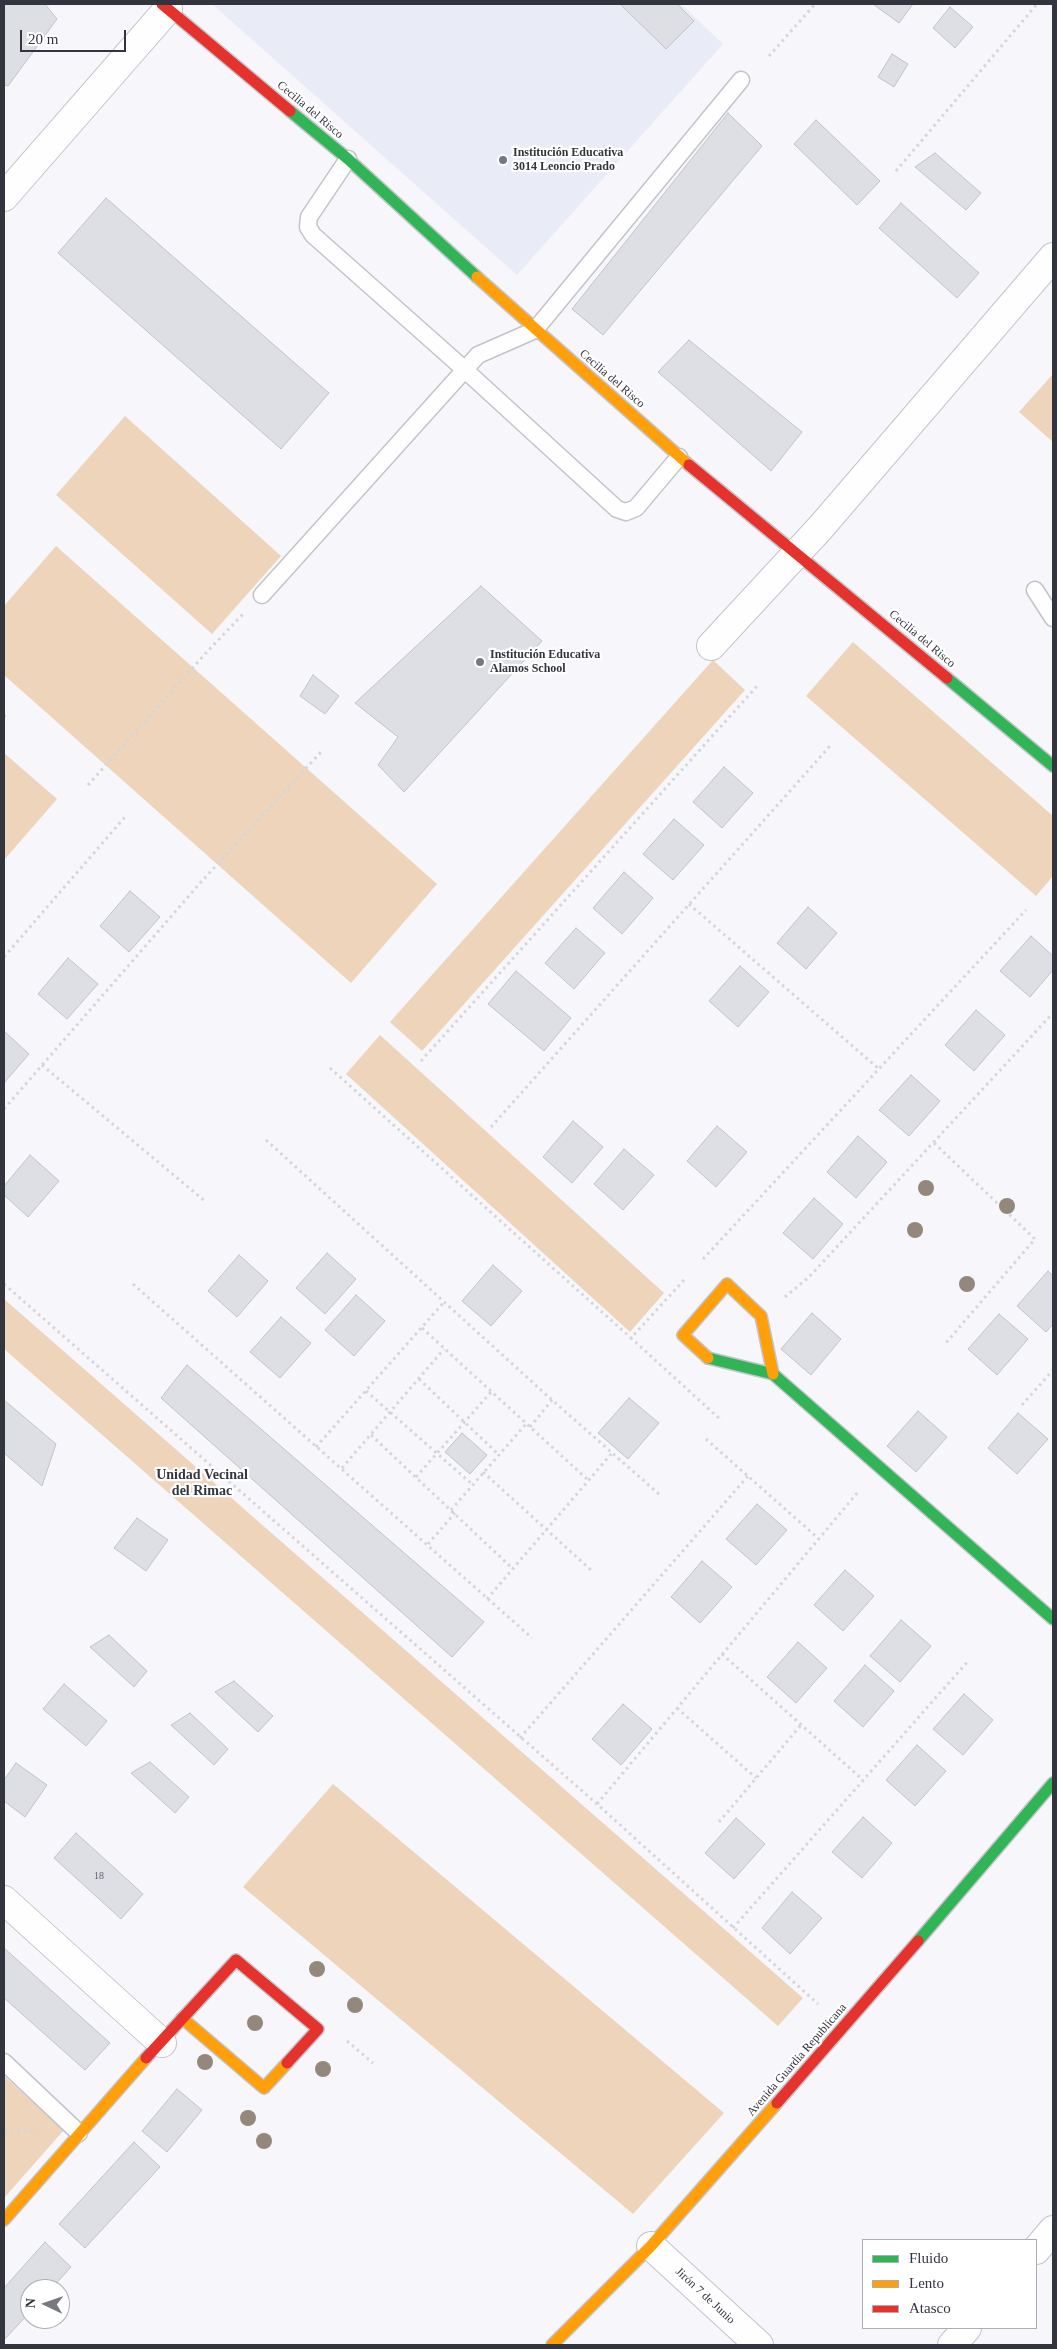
<!DOCTYPE html>
<meta charset="utf-8">
<style>
body{margin:0}
#map{position:relative;width:1057px;height:2349px;overflow:hidden;background:#f6f6fb;font-family:"Times New Roman",serif}
canvas{display:block}
.frame{position:absolute;inset:0;border:5px solid #32353d;pointer-events:none}
.legend{position:absolute;left:862px;top:2239px;width:175px;height:90px;box-sizing:border-box;background:#fff;border:1px solid #adaeb1;margin:0;padding:6px 9px;list-style:none;font-size:15px;color:#32353d}
.legend li{display:flex;align-items:center;gap:10px;height:25px}
.legend b{width:25px;border:1px solid #adaeb1}
.north{position:absolute;left:20px;top:2279px;width:50px;height:50px;box-sizing:border-box;background:#fff;border:1px solid #adaeb1;border-radius:50%;rotate:273deg;font-size:14px;font-weight:700;line-height:20px;text-align:center;color:#32353d}
.north::after{content:'';display:block;margin:auto;width:18px;height:22px;background:#777980;clip-path:polygon(50% 0,100% 100%,50% 72%,0 100%)}
.scale{position:absolute;left:20px;top:30px;width:106px;height:22px;box-sizing:border-box;border:2px solid #32353d;border-top:0;padding-left:6px;font-size:15px;line-height:18px;white-space:nowrap;color:#32353d;-webkit-text-stroke:4px #fff;paint-order:stroke}
</style>
<div id="map">
<canvas width="1057" height="2349"></canvas>
<div class="frame"></div>
<ul class="legend">
<li><b style="height:6px;background:#30b455"></b>Fluido</li>
<li><b style="height:6px;background:#ff9f0a"></b>Lento</li>
<li><b style="height:6px;background:#e5322d"></b>Atasco</li>
</ul>
<div class="north">N</div>
<div class="scale">20 m</div>
</div>
<script>
const ctx = document.querySelector('canvas').getContext('2d');
ctx.lineJoin = 'round';
function fillPath(path, color) { ctx.fillStyle = color; ctx.fill(path, 'evenodd'); }
const toPath = rows => new Path2D(rows.map(r => 'M' + r).join(''));
function trace(path, color, width, dash) { ctx.strokeStyle = color; ctx.lineWidth = width; ctx.lineCap = dash ? 'butt' : 'round'; ctx.setLineDash(dash || []); ctx.stroke(path); }
function label(font, color, halo, rows, align = 'center') {
  ctx.font = font + ' "Times New Roman",serif'; ctx.lineWidth = 4.5; ctx.setLineDash([]); ctx.textBaseline = 'middle'; ctx.strokeStyle = halo; ctx.fillStyle = color; for (const [text, x, y, turn = 0] of rows) {
    ctx.save(); ctx.translate(x, y); ctx.rotate((+turn || 0) * Math.PI / 180); ctx.textAlign = isNaN(turn) ? turn : align; if (halo) ctx.strokeText(text, 0, 0); ctx.fillText(text, 0, 0); ctx.restore();
  }
}
fillPath(toPath([
 [212,4,681,4,723,44,517,275]
]), '#e9ebf7');
fillPath(toPath([
 [1053,374,1053,442,1019,412],
 [125,416,281,556,212,634,56,495],
 [56,546,437,884,351,983,4,675,4,606],
 [853,642,1053,816,1053,876,1036,896,806,696],
 [713,660,745,690,422,1051,390,1022],
 [4,753,57,799,4,860],
 [380,1035,664,1293,630,1332,346,1074],
 [4,1299,803,1998,778,2026,4,1349],
 [333,1784,724,2113,633,2214,243,1887],
 [4,2076,64,2130,4,2198]
]), '#edd4bb');
const building = toPath([
 [4,4,45,4,57,19,8,86,4,85,4,4],
 [620,4,677,4,694,21,666,49,620,4],
 [873,4,913,4,899,23,873,4],
 [950,7,973,27,955,48,933,28,950,7],
 [892,54,908,64,894,87,878,77,892,54],
 [728,113,762,146,603,335,572,309,728,113],
 [816,120,880,181,857,205,794,144,816,120],
 [935,153,981,193,966,210,915,167,935,153],
 [106,198,329,393,281,449,58,253,106,198],
 [901,203,979,273,957,298,879,228,901,203],
 [689,340,802,432,771,471,658,372,689,340],
 [481,586,542,641,404,792,378,765,398,737,355,703,481,586],
 [313,675,339,696,325,714,300,696,313,675],
 [724,767,753,793,722,828,693,802,724,767],
 [674,819,704,845,673,880,643,854,674,819],
 [624,872,653,898,622,934,593,908,624,872],
 [130,891,160,917,129,952,100,926,130,891],
 [808,907,837,933,806,969,777,943,808,907],
 [576,928,605,953,574,989,545,963,576,928],
 [1031,936,1053,956,1053,970,1030,997,1000,971,1031,936],
 [68,958,98,984,67,1019,38,994,68,958],
 [740,966,769,992,738,1027,709,1001,740,966],
 [516,971,571,1018,544,1051,488,1004,516,971],
 [976,1010,1005,1035,974,1071,945,1045,976,1010],
 [4,1031,29,1054,4,1083,4,1031],
 [911,1075,940,1101,909,1136,879,1110,911,1075],
 [573,1121,603,1147,572,1183,543,1157,573,1121],
 [717,1126,747,1152,716,1187,687,1161,717,1126],
 [858,1136,887,1162,856,1198,827,1172,858,1136],
 [624,1149,654,1175,623,1210,594,1184,624,1149],
 [30,1155,59,1181,28,1217,4,1195,4,1186,30,1155],
 [814,1198,843,1224,813,1259,783,1233,814,1198],
 [327,1253,356,1279,325,1314,296,1288,327,1253],
 [239,1255,268,1281,237,1317,208,1291,239,1255],
 [493,1265,522,1291,491,1326,462,1301,493,1265],
 [1048,1271,1053,1276,1053,1324,1046,1332,1017,1306,1048,1271],
 [356,1295,385,1321,354,1356,325,1330,356,1295],
 [812,1313,841,1339,811,1375,781,1349,812,1313],
 [999,1314,1028,1339,997,1375,968,1349,999,1314],
 [281,1317,311,1343,280,1378,250,1352,281,1317],
 [187,1365,484,1622,452,1657,161,1398,187,1365],
 [629,1398,659,1423,628,1459,598,1433,629,1398],
 [4,1400,56,1444,42,1486,4,1453,4,1400],
 [918,1411,947,1437,916,1472,887,1446,918,1411],
 [1018,1413,1048,1439,1017,1474,988,1448,1018,1413],
 [462,1433,487,1455,470,1474,445,1452,462,1433],
 [757,1504,787,1530,756,1565,726,1539,757,1504],
 [137,1518,168,1540,146,1571,114,1548,137,1518],
 [702,1561,732,1587,700,1623,671,1597,702,1561],
 [845,1570,874,1596,843,1631,814,1605,845,1570],
 [901,1620,931,1646,900,1682,870,1656,901,1620],
 [109,1635,147,1671,134,1687,90,1647,109,1635],
 [798,1642,827,1668,796,1703,767,1677,798,1642],
 [865,1665,894,1691,863,1727,834,1701,865,1665],
 [234,1681,273,1716,258,1732,215,1692,234,1681],
 [64,1684,107,1721,86,1746,43,1709,64,1684],
 [964,1694,993,1720,963,1755,933,1729,964,1694],
 [623,1704,652,1729,621,1765,592,1739,623,1704],
 [190,1713,228,1749,214,1765,171,1725,190,1713],
 [917,1745,946,1771,915,1806,886,1780,917,1745],
 [150,1762,189,1797,175,1813,131,1773,150,1762],
 [16,1763,47,1785,25,1817,4,1801,4,1780,16,1763],
 [863,1817,892,1843,862,1878,832,1852,863,1817],
 [736,1818,765,1844,734,1879,705,1853,736,1818],
 [76,1833,143,1894,121,1919,54,1858,76,1833],
 [792,1892,822,1918,790,1954,762,1928,792,1892],
 [4,1948,110,2043,85,2070,4,1998,4,1948],
 [177,2089,202,2110,167,2152,142,2131,177,2089],
 [134,2142,160,2167,85,2248,59,2224,134,2142],
 [45,2242,71,2267,51,2289,30,2289,30,2312,4,2340,4,2288,45,2242]
]);
fillPath(building, '#dddfe5');
trace(building, '#c2c3ca', 1);
const lane = toPath([
 [348,159,309,217,308,227,313,235,464,369,617,509,626,512,636,508,679,457],
 [1035,590,1053,618],
 [262,595,478,355,535,330,741,80],
 [4,2062,79,2133]
]);
const street = toPath([
 [4,197,168,9],
 [711,646,821,527,1053,257],
 [4,1900,162,2043],
 [651,2246,759,2345],
 [1036,2250,1053,2230],
 [952,2345,967,2328]
]);
const fast = toPath([
 [290,111,348,159,477,277],
 [947,678,1053,766],
 [708,1358,773,1374,1053,1619],
 [918,1941,1053,1783]
]);
const slow = toPath([
 [477,277,689,465],
 [708,1358,683,1335,727,1284,761,1316,773,1374],
 [182,2018,264,2088,287,2063],
 [4,2220,146,2058],
 [552,2345,651,2246,777,2103]
]);
const jam = toPath([
 [162,4,290,111],
 [689,465,947,678],
 [146,2058,236,1960,318,2029,287,2063],
 [777,2103,918,1941]
]);
trace(lane, '#c3c4cb', 19);
trace(street, '#c3c4cb', 30);
trace(fast, '#c3c4cb', 14);
trace(slow, '#c3c4cb', 14);
trace(jam, '#c3c4cb', 14);
trace(toPath([
 [769,56,815,4],
 [896,171,1037,4],
 [4,717,6,714],
 [88,785,205,654,244,613],
 [689,904,879,1069],
 [4,957,125,817],
 [421,1061,758,685],
 [42,1065,206,1202],
 [330,1068,631,1338],
 [4,1109,201,882,321,752],
 [491,1127,830,746],
 [266,1140,552,1400,660,1495],
 [934,1143,1035,1239,945,1344],
 [703,1259,1026,910],
 [684,1280,631,1338,722,1421],
 [4,1284,597,1804,818,2004],
 [133,1284,532,1638],
 [785,1297,809,1277,1053,1013],
 [422,1328,588,1480],
 [419,1379,499,1455],
 [366,1391,473,1485],
 [1022,1405,1053,1370],
 [530,1427,552,1400],
 [371,1435,513,1569],
 [706,1439,819,1539],
 [316,1447,445,1301],
 [342,1468,444,1349],
 [483,1472,592,1571],
 [416,1477,491,1392],
 [451,1510,526,1424],
 [428,1544,455,1513],
 [487,1599,612,1453],
 [722,1654,863,1780],
 [677,1708,756,1778],
 [520,1738,748,1476],
 [597,1804,858,1492],
 [719,1822,801,1725],
 [733,1928,969,1660],
 [347,2041,373,2063],
 [4,2131,38,2131]
]), '#d5d6d8', 3, [2.5, 4]);
trace(lane, '#fefefe', 16);
trace(street, '#fefefe', 28);
trace(fast, '#30b455', 11);
trace(slow, '#ff9f0a', 11);
trace(jam, '#e5322d', 11);
ctx.fillStyle = '#94877b';
for (const [x, y] of [
 [926,1188],
 [1007,1206],
 [915,1230],
 [967,1284],
 [317,1969],
 [355,2005],
 [255,2023],
 [205,2062],
 [323,2069],
 [248,2118],
 [264,2141]
]) { ctx.beginPath(); ctx.arc(x, y, 8, 0, 2 * Math.PI); ctx.fill(); }
for (const [x, y, r, color] of [
 [503,160,5,"#777980"],
 [480,662,5,"#777980"]
]) { const dot = new Path2D(); dot.arc(x, y, r, 0, 2 * Math.PI); ctx.fillStyle = color; ctx.fill(dot); trace(dot, '#fff', 2); }
label('10px', '#5e6169', null, [
 ["18",99,1876]
]);
label('12px', '#32353d', '#fff', [
 ["Cecilia del Risco",310,110,40],
 ["Cecilia del Risco",612,379,41],
 ["Cecilia del Risco",922,639,40],
 ["Avenida Guardia Republicana",797,2060,-49],
 ["Jirón 7 de Junio",705,2296,43]
]);
label('bold 12px', '#32353d', '#fff', [
 ["Institución Educativa",513,153],
 ["3014 Leoncio Prado",513,167],
 ["Institución Educativa",490,655],
 ["Alamos School",490,669]
], 'left');
label('bold 14px', '#32353d', '#fff', [
 ["Unidad Vecinal",202,1475],
 ["del Rimac",202,1491]
]);
</script>
